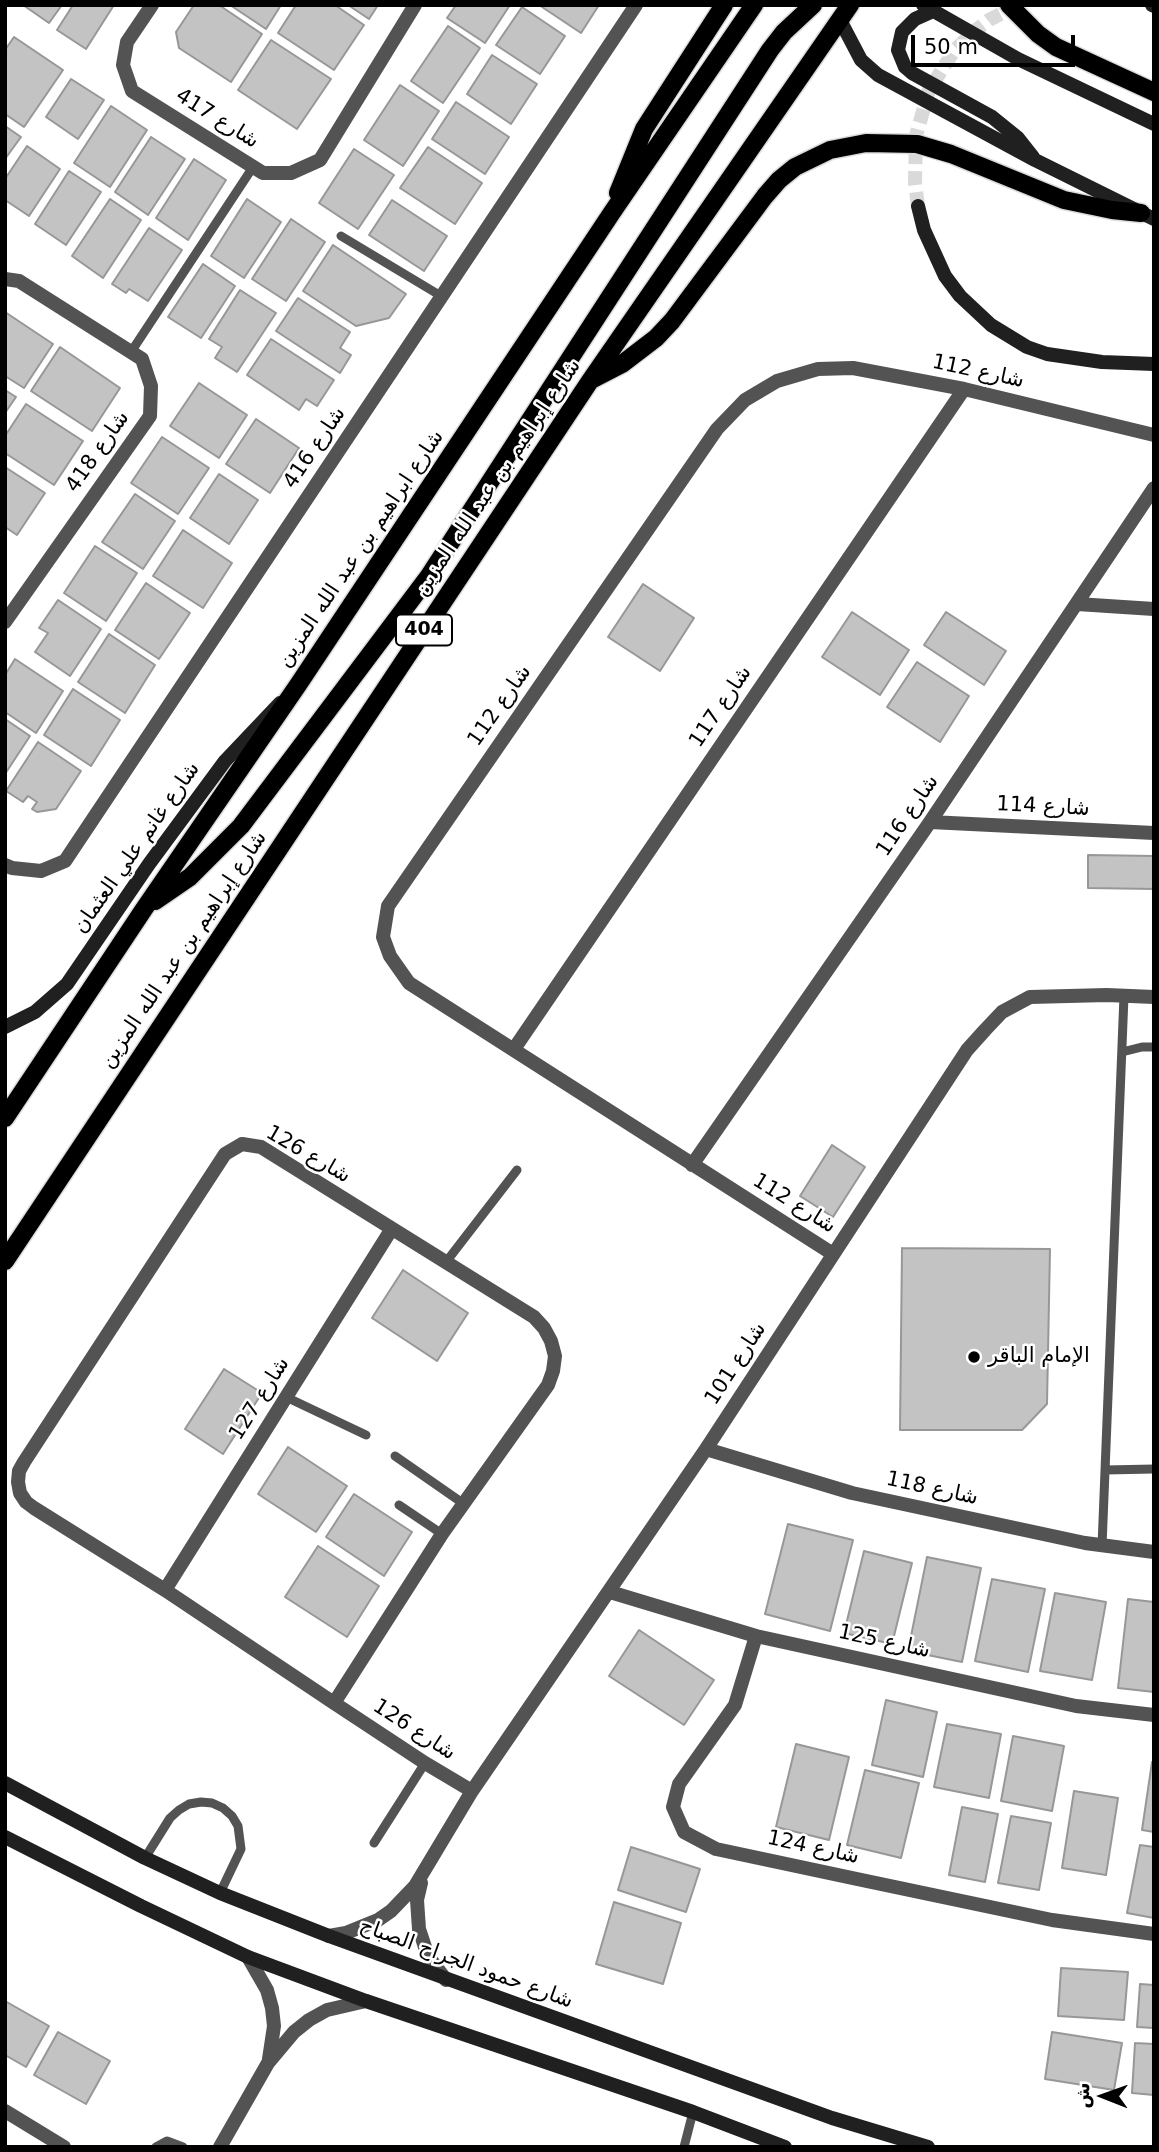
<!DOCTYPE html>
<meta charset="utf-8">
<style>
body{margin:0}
#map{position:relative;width:1159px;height:2152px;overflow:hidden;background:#fff;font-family:"DejaVu Sans",Cairo,sans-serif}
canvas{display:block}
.frame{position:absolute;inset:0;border:7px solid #000;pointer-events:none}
.north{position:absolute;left:1068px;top:2061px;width:70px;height:70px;-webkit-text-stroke:5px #fff;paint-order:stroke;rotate:271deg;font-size:19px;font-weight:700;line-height:28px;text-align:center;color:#000}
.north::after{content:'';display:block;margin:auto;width:24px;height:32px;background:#000;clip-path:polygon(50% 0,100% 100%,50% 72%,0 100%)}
.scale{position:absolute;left:911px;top:35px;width:164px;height:32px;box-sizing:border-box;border:4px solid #000;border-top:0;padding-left:9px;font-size:21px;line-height:24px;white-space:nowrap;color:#000;-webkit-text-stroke:5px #fff;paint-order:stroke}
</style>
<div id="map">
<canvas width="1159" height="2152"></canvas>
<div class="frame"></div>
<div class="north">ش</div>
<div class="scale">50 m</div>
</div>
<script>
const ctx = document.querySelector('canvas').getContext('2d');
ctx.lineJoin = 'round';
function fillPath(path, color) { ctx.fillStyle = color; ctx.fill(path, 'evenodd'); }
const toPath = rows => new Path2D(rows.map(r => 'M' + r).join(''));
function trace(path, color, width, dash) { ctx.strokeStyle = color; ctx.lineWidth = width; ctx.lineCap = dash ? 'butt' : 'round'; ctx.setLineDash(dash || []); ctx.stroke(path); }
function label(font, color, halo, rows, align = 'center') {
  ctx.font = font + ' "DejaVu Sans",Cairo,sans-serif'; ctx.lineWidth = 5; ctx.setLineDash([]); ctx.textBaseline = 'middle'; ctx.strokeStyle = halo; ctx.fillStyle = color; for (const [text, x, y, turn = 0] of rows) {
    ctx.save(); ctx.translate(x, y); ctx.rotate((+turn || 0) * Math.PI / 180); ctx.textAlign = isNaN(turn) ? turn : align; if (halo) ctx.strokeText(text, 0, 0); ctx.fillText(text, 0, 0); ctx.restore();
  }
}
const building = toPath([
 [23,5,62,5,49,23,23,5],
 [73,5,114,5,86,49,57,30,73,5],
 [194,5,219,5,262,34,231,82,179,48,176,32,194,5],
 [230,5,281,5,266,29,230,5],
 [296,5,335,5,364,25,334,70,278,33,296,5],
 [348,5,378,5,369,19,348,5],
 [456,5,510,5,485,43,447,18,456,5],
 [539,5,599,5,581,33,539,5],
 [522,7,565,36,540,74,496,45,522,7],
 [448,26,480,48,443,103,411,81,448,26],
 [14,37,63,70,24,127,5,114,5,50,14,37],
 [271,40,331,79,297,129,238,90,271,40],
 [492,55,537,84,511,124,467,94,492,55],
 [71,79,104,100,78,139,46,117,71,79],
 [400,85,439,111,403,166,364,140,400,85],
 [456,102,509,137,485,174,432,139,456,102],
 [111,106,147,130,110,187,74,163,111,106],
 [5,126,21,137,5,159,5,126],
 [151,137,185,159,148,215,115,192,151,137],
 [27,146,60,169,29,216,5,200,5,179,27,146],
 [428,147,482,183,455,224,400,188,428,147],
 [354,149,394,175,358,229,319,203,354,149],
 [194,159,226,180,188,240,156,218,194,159],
 [69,171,101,192,66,245,35,224,69,171],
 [110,199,141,220,103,278,72,256,110,199],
 [247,199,281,222,244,278,211,256,247,199],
 [392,200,447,236,424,271,369,235,392,200],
 [291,219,325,242,286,301,252,279,291,219],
 [149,228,182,250,148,301,129,289,126,293,112,284,149,228],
 [333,245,406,294,389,318,356,326,303,291,333,245],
 [203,264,235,286,201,338,168,317,203,264],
 [240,290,276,313,237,372,215,358,222,347,209,339,240,290],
 [298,298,350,332,340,348,351,355,340,373,276,331,298,298],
 [5,312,53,344,24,388,5,376,5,312],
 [271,339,334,380,317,406,306,399,299,410,247,375,271,339],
 [60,347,120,388,92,431,31,391,60,347],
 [199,383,247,415,219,458,170,426,199,383],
 [5,390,16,397,5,413,5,390],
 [26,404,83,441,54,485,5,453,5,436,26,404],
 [256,419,299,448,270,493,226,464,256,419],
 [162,437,209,468,178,514,131,483,162,437],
 [5,467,45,493,17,535,5,527,5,467],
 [219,474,258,500,229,544,190,518,219,474],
 [135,494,175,521,143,569,102,542,135,494],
 [183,530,232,563,203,608,153,576,183,530],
 [95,546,137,573,106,621,64,593,95,546],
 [146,583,190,613,159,659,115,630,146,583],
 [643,584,694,618,660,671,608,637,643,584],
 [58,600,101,629,70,676,35,652,48,633,39,628,58,600],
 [852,612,909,650,880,695,822,657,852,612],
 [946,612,1006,651,984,685,924,645,946,612],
 [109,634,155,665,125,713,78,682,109,634],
 [15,659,63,691,36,733,5,712,5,675,15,659],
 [917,662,969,696,940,742,887,707,917,662],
 [73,689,120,720,91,766,44,735,73,689],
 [5,719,30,736,5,774,5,719],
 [38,742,81,771,56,809,37,812,32,809,37,802,28,796,23,802,6,791,38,742],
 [1088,855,1154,856,1154,889,1088,888,1088,855],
 [832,1145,865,1167,833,1217,800,1196,832,1145],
 [902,1248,1050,1249,1047,1404,1022,1430,900,1430,902,1248],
 [403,1270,468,1313,437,1361,372,1318,403,1270],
 [224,1369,262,1393,223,1454,185,1429,224,1369],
 [288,1447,347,1486,316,1532,258,1494,288,1447],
 [354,1494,412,1532,384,1576,326,1537,354,1494],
 [788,1524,853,1540,830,1631,765,1614,788,1524],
 [318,1546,379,1586,347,1637,285,1597,318,1546],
 [864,1551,912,1563,892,1644,844,1633,864,1551],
 [927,1557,981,1568,962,1662,908,1651,927,1557],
 [992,1579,1045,1589,1028,1672,975,1661,992,1579],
 [1055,1593,1106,1602,1092,1680,1040,1671,1055,1593],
 [1128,1599,1154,1602,1154,1692,1118,1688,1128,1599],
 [639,1630,714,1680,684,1725,609,1676,639,1630],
 [886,1700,937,1712,923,1777,872,1765,886,1700],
 [947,1724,1001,1734,989,1798,934,1787,947,1724],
 [1013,1736,1064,1746,1052,1811,1001,1801,1013,1736],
 [796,1744,849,1757,829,1840,776,1827,796,1744],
 [1152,1762,1154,1763,1154,1832,1142,1830,1152,1762],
 [865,1770,919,1783,901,1858,847,1845,865,1770],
 [1074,1791,1118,1798,1106,1875,1062,1868,1074,1791],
 [962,1807,998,1814,985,1882,949,1875,962,1807],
 [1011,1816,1051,1823,1039,1890,998,1883,1011,1816],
 [1140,1845,1154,1847,1154,1918,1127,1913,1140,1845],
 [631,1847,700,1869,686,1912,618,1890,631,1847],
 [614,1902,681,1923,663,1984,596,1964,614,1902],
 [1061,1968,1128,1972,1124,2020,1058,2016,1061,1968],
 [1140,1984,1154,1985,1154,2028,1137,2027,1140,1984],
 [5,2001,49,2026,26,2067,5,2055,5,2001],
 [58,2032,110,2061,86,2104,34,2075,58,2032],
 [1052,2032,1122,2043,1114,2090,1045,2079,1052,2032],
 [1135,2043,1154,2044,1154,2095,1132,2093,1135,2043]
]);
fillPath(building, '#c3c3c3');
trace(building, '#979797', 2);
trace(toPath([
 [918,206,915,183,916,136,929,90,954,51,971,34,989,20,1018,5]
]), '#d9d9d9', 14, [14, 7]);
const primary = toPath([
 [1009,5,1038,34,1056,47,1154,92],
 [618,193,644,129,724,5],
 [593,379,622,364,656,338,672,321,765,196,779,180,795,167,830,150,866,143,917,144,951,154,1064,200,1112,210,1141,213],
 [155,901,190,877,241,826,429,576,770,50,784,32,813,5],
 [5,1118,144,909,298,685,613,211,754,5],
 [5,1261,590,381,850,5]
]);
trace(primary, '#dbdbdb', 21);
trace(toPath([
 [341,236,441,296],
 [131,352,253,167],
 [1122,1052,1142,1047,1154,1047],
 [446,1262,517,1170],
 [286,1397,366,1435],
 [395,1456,464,1504],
 [1105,1470,1154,1469],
 [399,1505,442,1534],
 [1102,1546,1124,996],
 [374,1843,425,1763],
 [145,1858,170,1818,179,1810,189,1804,201,1802,212,1803,223,1808,232,1816,238,1826,241,1849,220,1893],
 [156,2147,167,2141,183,2147],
 [684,2147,693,2112]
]), '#535353', 9);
trace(toPath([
 [152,5,127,42,123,65,132,91,263,173,291,173,320,160,415,5],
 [5,279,19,281,142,359,151,386,150,416,5,622],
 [1077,604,1154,609],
 [930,822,1154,833],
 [5,865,12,868,41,871,65,861,636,5],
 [514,1049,964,389],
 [242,1144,261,1147,534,1317,544,1328,551,1341,555,1356,553,1371,548,1385,442,1534,334,1703,165,1590,34,1508,26,1502,20,1493,18,1482,19,1471,24,1462,225,1154,242,1144],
 [692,1165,930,822,1154,488],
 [833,1254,409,983,390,956,383,937,388,906,717,429,745,400,777,381,818,369,853,368,964,389,1154,435],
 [706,1449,852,1493,1085,1543,1154,1552],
 [165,1590,391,1230],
 [610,1592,756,1636,1076,1706,1154,1715],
 [756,1636,735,1705,679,1784,673,1807,684,1832,716,1849,857,1879,1052,1920,1154,1934],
 [334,1703,425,1763,472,1791],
 [421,1883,417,1900,419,1929,428,1956,446,1980],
 [329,1936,346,1933,378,1920,391,1911,415,1886,472,1791,706,1449,967,1050,985,1030,1002,1012,1030,997,1107,995,1154,997],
 [248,1957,267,1990,272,2008,274,2026,269,2059],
 [5,2111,64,2147],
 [220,2147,268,2063,294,2032,309,2020,327,2010,366,2001]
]), '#535353', 14);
trace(toPath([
 [923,5,1018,59,1154,124],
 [1152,5,1154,6],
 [933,11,915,19,902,32,898,50,905,67,912,73,992,117,1018,138,1033,157],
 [840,20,861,60,878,75,1035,160,1154,219],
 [918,206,924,230,945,276,960,296,991,325,1027,347,1047,354,1102,362,1154,364],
 [5,1027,35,1012,67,984,149,864,225,761,280,703],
 [5,1783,145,1858,220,1893,329,1936,832,2118,928,2147],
 [5,1837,141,1906,248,1957,366,2001,693,2112,785,2147]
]), '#202020', 14);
trace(primary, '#000', 18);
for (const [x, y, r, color] of [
 [974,1357,7,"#000"]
]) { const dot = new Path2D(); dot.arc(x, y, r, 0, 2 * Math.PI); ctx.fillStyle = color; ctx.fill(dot); trace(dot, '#fff', 2.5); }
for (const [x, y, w] of [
 [424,630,56]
]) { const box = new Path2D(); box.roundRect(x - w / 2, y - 15.5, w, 31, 5); ctx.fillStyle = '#fff'; ctx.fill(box); trace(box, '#000', 2); }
label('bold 19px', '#000', null, [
 ["404",424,630]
]);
label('21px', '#000', '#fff', [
 ["شارع 417",217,119,32],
 ["شارع 112",978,372,12],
 ["شارع 416",315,448,-56],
 ["شارع 418",98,452,-55],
 ["شارع إبراهيم بن عبد الله المزين",498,478,-56],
 ["شارع ابراهيم بن عبد الله المزين",361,549,-56],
 ["شارع 112",500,706,-55],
 ["شارع 117",721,707,-56],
 ["شارع 114",1043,807,3],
 ["شارع 116",908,816,-56],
 ["شارع غانم علي العثمان",137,848,-55],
 ["شارع إبراهيم بن عبد الله المزين",184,950,-56],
 ["شارع 126",308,1155,30],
 ["شارع 112",794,1204,32],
 ["شارع 101",736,1364,-57],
 ["شارع 127",260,1399,-58],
 ["شارع 118",932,1489,12],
 ["شارع 125",884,1642,12],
 ["شارع 126",414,1730,33],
 ["شارع 124",813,1848,12],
 ["شارع حمود الجراح الصباح",466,1964,20]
]);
label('21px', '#000', '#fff', [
 ["الإمام الباقر",988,1357]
], 'left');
</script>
